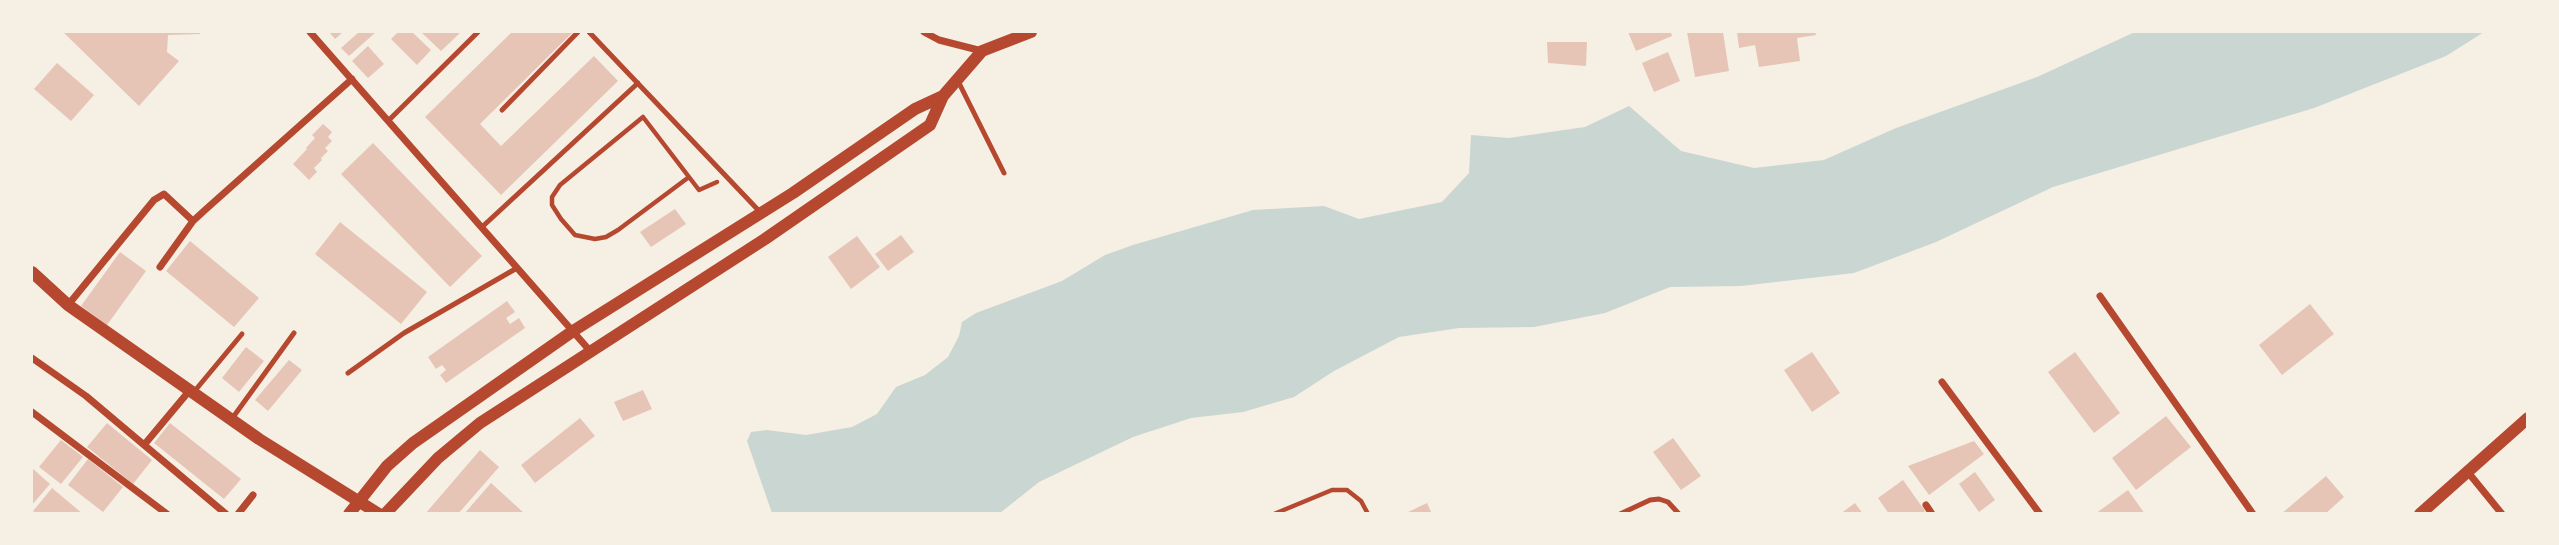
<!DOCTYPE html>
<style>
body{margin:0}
#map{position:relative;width:2559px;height:545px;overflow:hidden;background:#f6efe4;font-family:"Titillium Web",sans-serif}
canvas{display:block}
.frame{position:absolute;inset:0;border:33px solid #f6efe4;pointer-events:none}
</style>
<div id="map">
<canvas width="2559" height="545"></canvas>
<div class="frame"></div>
</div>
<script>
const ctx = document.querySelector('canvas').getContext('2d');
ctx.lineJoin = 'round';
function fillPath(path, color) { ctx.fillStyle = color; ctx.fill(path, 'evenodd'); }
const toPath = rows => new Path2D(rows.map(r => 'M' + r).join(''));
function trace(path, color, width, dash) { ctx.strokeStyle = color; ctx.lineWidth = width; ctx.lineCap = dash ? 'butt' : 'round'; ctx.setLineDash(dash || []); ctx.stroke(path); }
fillPath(toPath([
 [2135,32,2484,32,2446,56,2314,108,2053,187,1936,242,1854,273,1741,286,1670,287,1605,313,1534,327,1459,328,1399,337,1334,371,1294,397,1243,412,1191,418,1133,437,1039,482,1000,513,772,513,747,441,751,432,767,430,806,435,852,427,877,414,896,387,925,375,948,357,959,336,962,322,976,313,1062,281,1105,255,1133,245,1253,210,1324,206,1359,219,1442,202,1469,173,1471,135,1509,138,1585,127,1629,106,1681,151,1754,168,1824,160,1896,128,2037,77]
]), '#c9d6d2');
fillPath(toPath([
 [63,32,200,32,200,34,168,35,167,52,179,61,139,106],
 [329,32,343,32,335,39],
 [359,32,376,32,349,56,341,48],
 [398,32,412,32,431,50,417,65,391,39],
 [421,32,461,32,441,51],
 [512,32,570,32,572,33,480,124,501,146,594,56,618,81,501,195,425,117],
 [1628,32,1671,32,1672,36,1636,51],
 [1687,32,1723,32,1729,71,1695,77],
 [1737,32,1815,32,1816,35,1797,38,1800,61,1759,67,1755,45,1739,48],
 [1547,42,1587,42,1586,66,1548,63],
 [368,46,384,64,368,78,352,61],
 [1668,52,1680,81,1654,92,1642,63],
 [57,63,94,95,71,121,34,89],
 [323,124,332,132,328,137,332,141,325,148,328,151,321,158,322,160,314,168,317,172,309,180,293,164,307,149,306,148,315,138,312,135],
 [373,143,482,256,450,287,341,174],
 [675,209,686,224,651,247,640,232],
 [340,222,427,292,401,324,315,254],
 [901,235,914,252,888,271,875,254],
 [857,236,880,267,851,289,828,257],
 [190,241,259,298,234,327,166,271],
 [120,252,146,271,107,325,81,306],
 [507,301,515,312,506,318,510,324,519,318,525,328,446,383,440,375,446,370,442,365,436,369,428,357],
 [2310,304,2334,334,2282,375,2259,345],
 [246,347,264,361,239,392,222,378],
 [1812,352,1840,393,1812,412,1784,370],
 [2075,352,2120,413,2094,433,2048,372],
 [289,360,302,370,268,411,255,400],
 [643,390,652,409,623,421,614,402],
 [2166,416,2191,447,2136,490,2112,458],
 [580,418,595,436,535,483,521,465],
 [107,423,152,460,133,484,87,447],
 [170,423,241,479,224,499,154,443],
 [1673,438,1701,476,1681,490,1653,452],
 [61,440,83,457,61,484,39,467],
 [1974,441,1984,454,1929,495,1908,466],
 [480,450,499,467,458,514,425,514],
 [88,459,123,487,103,512,68,485],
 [32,468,50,484,32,505],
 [1975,472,1995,500,1979,512,1959,484],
 [2326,476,2344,497,2325,514,2281,514],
 [1903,480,1925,511,1921,514,1889,514,1878,498],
 [491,483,525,514,464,514],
 [52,488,83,514,36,514,33,511],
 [2128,490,2145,514,2095,514],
 [1427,503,1432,514,1404,514],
 [1855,503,1863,514,1840,514]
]), '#e6c5b7');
trace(toPath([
 [689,177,618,230,606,237,595,239,575,235,561,219,552,205,552,197,560,185,643,117,689,177,699,190,717,182],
 [1274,514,1332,490,1347,490,1361,501,1368,514]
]), '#b5482f', 4.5);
trace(toPath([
 [589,32,761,213],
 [957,79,1004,173],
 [502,110,578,32],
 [388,121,478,32],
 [482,227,638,83],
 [348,373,404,333,517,268],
 [193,393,242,334],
 [231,420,294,333],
 [1620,514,1650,500,1659,499,1668,502,1679,514]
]), '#b5482f', 5);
trace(toPath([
 [310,32,591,352],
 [924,32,939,40,982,51],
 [160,267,193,221,205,210,352,79],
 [2100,296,2253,514],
 [68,305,154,200,164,194,193,221],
 [32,358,86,396,226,514],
 [1942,382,2040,514],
 [32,412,167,514],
 [144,445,190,390],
 [2467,471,2502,514],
 [1926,505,1932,514],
 [238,514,253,495]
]), '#b5482f', 7);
trace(toPath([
 [32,272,68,305,259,439,379,514],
 [349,514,387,466,413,443,573,331,793,193,915,109,943,96],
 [385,514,438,458,480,423,765,239,930,125,943,96,982,51,1031,32],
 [2420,514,2528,418]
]), '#b5482f', 12);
</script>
